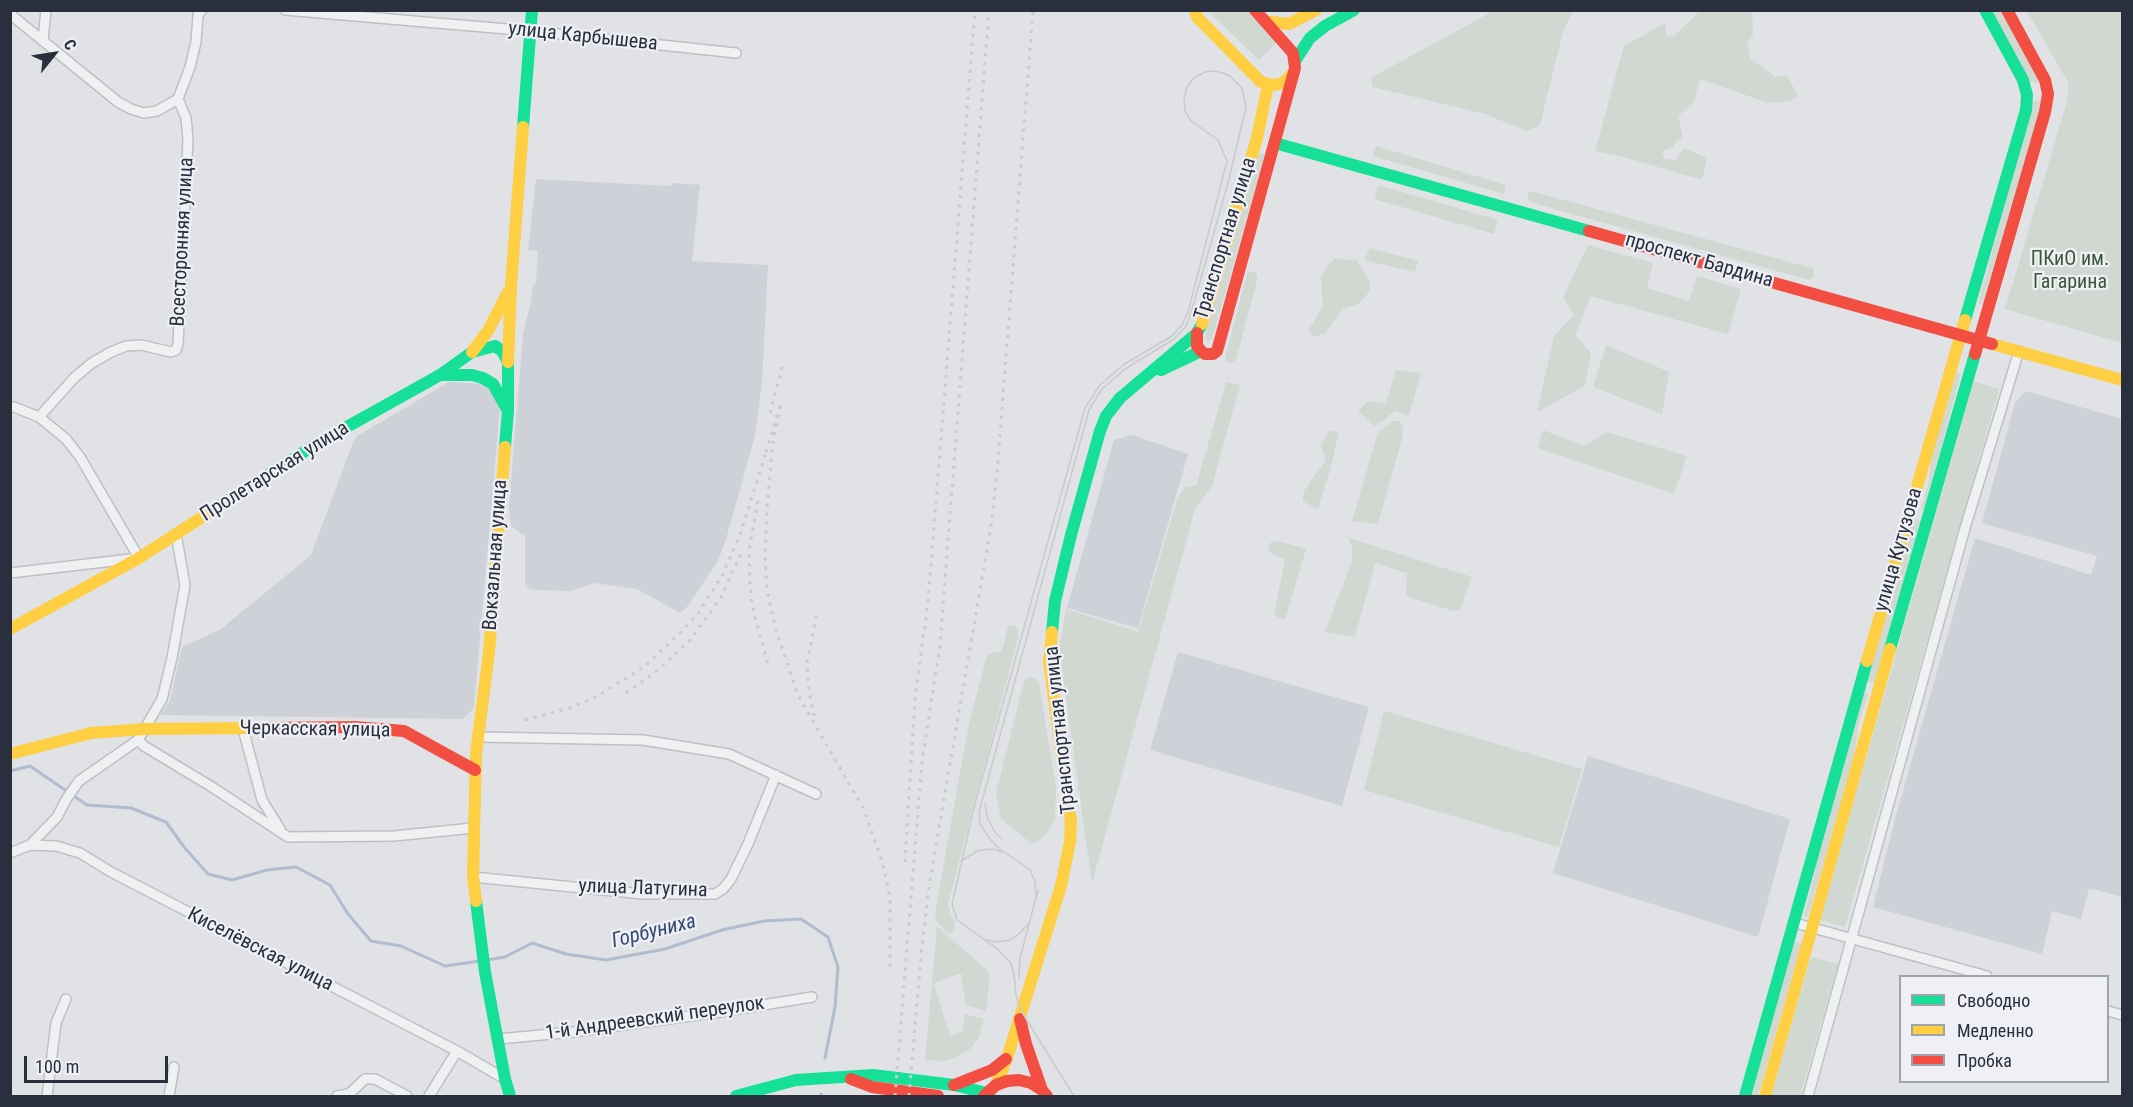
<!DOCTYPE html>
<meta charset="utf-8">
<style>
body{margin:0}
#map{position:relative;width:2133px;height:1107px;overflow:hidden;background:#e0e2e5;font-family:"Roboto Condensed",sans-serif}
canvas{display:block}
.frame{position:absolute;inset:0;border:12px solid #292f3d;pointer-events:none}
.legend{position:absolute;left:1899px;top:975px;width:210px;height:108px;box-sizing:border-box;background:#eef0f5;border:2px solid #9fa3ab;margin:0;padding:8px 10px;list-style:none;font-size:18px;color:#292f3d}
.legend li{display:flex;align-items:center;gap:12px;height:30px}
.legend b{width:30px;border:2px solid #9fa3ab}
.north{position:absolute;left:24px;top:24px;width:60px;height:60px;-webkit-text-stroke:4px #eef0f5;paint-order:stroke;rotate:60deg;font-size:16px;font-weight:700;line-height:24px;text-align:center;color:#292f3d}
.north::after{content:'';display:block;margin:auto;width:21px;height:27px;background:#292f3d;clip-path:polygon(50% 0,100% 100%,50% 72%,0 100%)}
.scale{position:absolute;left:24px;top:1056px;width:144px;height:27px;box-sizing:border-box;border:3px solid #292f3d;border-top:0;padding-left:8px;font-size:18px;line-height:21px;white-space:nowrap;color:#292f3d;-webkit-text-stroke:4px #eef0f5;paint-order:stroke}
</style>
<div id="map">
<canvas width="2133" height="1107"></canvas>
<div class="frame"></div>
<ul class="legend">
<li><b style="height:8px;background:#16e098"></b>Свободно</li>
<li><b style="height:8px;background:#ffcf43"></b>Медленно</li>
<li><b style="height:8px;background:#f24e42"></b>Пробка</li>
</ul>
<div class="north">С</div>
<div class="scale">100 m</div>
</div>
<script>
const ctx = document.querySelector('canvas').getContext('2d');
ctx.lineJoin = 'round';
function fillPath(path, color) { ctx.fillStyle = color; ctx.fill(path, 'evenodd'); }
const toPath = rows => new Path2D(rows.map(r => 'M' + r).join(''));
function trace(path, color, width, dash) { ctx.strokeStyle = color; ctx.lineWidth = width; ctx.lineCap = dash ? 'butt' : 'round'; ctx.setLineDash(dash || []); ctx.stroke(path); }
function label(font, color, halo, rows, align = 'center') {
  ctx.font = font + ' "Roboto Condensed",sans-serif'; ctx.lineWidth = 4.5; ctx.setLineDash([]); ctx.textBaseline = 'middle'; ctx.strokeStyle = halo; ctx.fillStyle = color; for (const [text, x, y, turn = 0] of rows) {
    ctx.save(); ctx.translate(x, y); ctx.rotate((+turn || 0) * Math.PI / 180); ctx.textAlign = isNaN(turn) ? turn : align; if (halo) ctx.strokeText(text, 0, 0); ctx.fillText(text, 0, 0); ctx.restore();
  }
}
fillPath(toPath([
 [536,179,669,186,674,183,700,185,692,261,635,258,768,265,762,382,755,436,726,539,718,561,687,607,680,613,637,589,594,583,571,591,534,590,529,589,525,582,525,536,511,526,509,507,523,334,531,302,532,288,536,282,538,251,528,250],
 [449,382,485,384,491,389,500,407,474,708,463,719,160,715,170,701,182,647,221,629,311,555,352,445,357,436],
 [2026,391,2122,419,2122,897,2089,888,2081,919,2052,911,2042,954,1873,907,1895,819,1975,538,2091,575,2097,556,1982,523,2015,403],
 [1132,435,1188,454,1138,628,1067,608,1114,440],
 [1178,652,1369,707,1342,806,1150,750],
 [1588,756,1790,819,1758,937,1553,873]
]), '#cfd1d8');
fillPath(toPath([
 [1495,10,1573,11,1563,32,1540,125,1527,131,1485,114,1373,87,1371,78],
 [1701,10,1752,11,1753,35,1747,44,1750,58,1775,77,1787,75,1798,96,1790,101,1768,103,1700,79,1693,103,1678,116,1683,138,1676,141,1673,147,1665,150,1662,154,1665,159,1676,160,1684,148,1707,158,1702,180,1624,157,1595,151,1624,46,1666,23,1666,37,1674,36],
 [1208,11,1247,11,1278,41,1259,60],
 [1991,11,2002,11,2040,80,2037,83,2031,82],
 [2027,11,2122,11,2122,343,2005,309,2067,102,2069,84],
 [2037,100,2041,103,2041,107,1985,305,1978,304,2032,105,2033,102],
 [1376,146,1506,185,1504,194,1373,156],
 [1258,153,1264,154,1264,158,1212,339,1208,342,1205,337],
 [1378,185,1498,220,1494,234,1374,199],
 [1531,191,1811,268,1814,270,1814,277,1809,280,1533,203,1527,197,1528,193],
 [1588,245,1653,263,1647,288,1689,301,1697,276,1741,289,1728,334,1591,296,1575,335,1591,353,1585,386,1537,412,1554,336,1574,315,1563,297],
 [1370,248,1418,261,1415,272,1364,260],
 [1334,259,1356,260,1369,280,1370,291,1358,304,1343,309,1325,333,1315,337,1308,331,1323,306,1321,277,1325,269],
 [1250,271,1256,273,1258,277,1236,360,1231,363,1225,361,1226,355,1247,274],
 [1606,345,1669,372,1662,414,1593,387],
 [1396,370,1421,373,1409,416,1396,411,1374,426,1358,411,1368,401,1386,403],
 [1955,372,1961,374,1924,510,1922,511,1921,509,1929,479,1932,451],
 [1974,381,1999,389,1845,927,1820,920],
 [1226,382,1240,385,1212,486,1195,509,1092,883,1059,649,1066,609,1138,632,1178,497,1185,487,1196,486],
 [1393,421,1400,421,1403,427,1402,439,1378,524,1352,521,1378,433],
 [1543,430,1584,446,1607,432,1687,456,1674,494,1538,448],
 [1328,431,1339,432,1330,470,1318,509,1302,501,1304,491,1326,460,1321,445],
 [1918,519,1920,521,1875,682,1872,683,1867,681,1913,520],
 [1349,538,1472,577,1460,610,1453,611,1406,596,1407,573,1375,563,1355,637,1325,632,1352,561,1352,548],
 [1278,541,1306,549,1285,620,1278,618,1274,613,1285,560,1268,551,1271,542],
 [1008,626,1015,626,1018,629,1018,638,948,904,951,916,955,921,954,928,952,932,948,933,936,921,935,913,969,723,987,656,991,653,1000,652,1003,647],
 [1029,677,1035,678,1039,683,1056,787,1055,819,1046,835,1032,844,1001,819,996,793,1024,682],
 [1864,691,1868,695,1858,727,1855,755,1808,916,1806,917,1804,915,1815,873,1816,862],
 [1384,711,1582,769,1559,847,1364,790],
 [937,926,990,973,986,1011,966,1005,961,973,934,983,950,1036,962,1032,965,1014,984,1019,979,1037,969,1050,955,1058,943,1061,925,1060],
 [1795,941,1800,943,1801,945,1758,1096,1750,1096],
 [1811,957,1838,964,1800,1096,1771,1096]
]), '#d0d8d1');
trace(toPath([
 [10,771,30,766,87,805,131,808,166,822,184,847,208,874,232,880,267,870,296,867,330,885,348,914,371,941,401,946,445,966,480,961],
 [487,960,505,957,532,943,566,954,606,960,665,949,722,930,764,921,801,919,828,937,838,967,835,1007,825,1058],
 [821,1094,822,1096]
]), '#b0bdcf', 3);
const street = toPath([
 [285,10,530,31,736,53],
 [10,14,118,102,131,109,144,113,157,111,178,99],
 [43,40,46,10],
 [39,417,75,377,92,363,111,352,126,346,141,345,171,352,176,350,178,344,188,139,186,118,178,99,190,67,196,42,198,15,202,10],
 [10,573,139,558,80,457,66,439,39,417,14,407],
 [243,729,262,800,280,829],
 [478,737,643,740,729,754,816,794],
 [138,740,144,746,212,787,288,837,394,836,473,828],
 [30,845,57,817,67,798,79,781,138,740,162,699,172,658,185,585,176,534],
 [10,853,30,845,56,846,80,853,111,872,457,1051,505,1079],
 [473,877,643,894,715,894,723,889,731,879,748,844,776,775],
 [1795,923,1987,976],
 [2108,1011,2122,1015],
 [498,1039,573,1032,720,1012,812,997],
 [47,1096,56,1023,66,999],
 [169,1096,174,1067],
 [337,1096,349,1094,365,1079,375,1079,407,1096],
 [429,1096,457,1051],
 [1808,1096,1965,528,2019,351]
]);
trace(street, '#bec0c3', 12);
trace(street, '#eff0f2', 9);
trace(toPath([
 [1295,61,1310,38,1325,26,1354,10],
 [523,127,532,10],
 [1275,143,1589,231],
 [1965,320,2026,110,2027,95,2023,80,1985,10],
 [1161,370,1201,351],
 [440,375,472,375,483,378,493,384,507,409],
 [207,514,318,443,440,375,472,352,495,346,502,351,508,362,508,410,505,447],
 [1052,632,1055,601,1071,535,1100,431,1106,416,1120,398,1197,333,1202,324],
 [1890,649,1975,354],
 [476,901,485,972,505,1079,510,1096],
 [736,1096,796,1080,873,1075,954,1085,987,1093],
 [1745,1096,1867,661]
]), '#16e098', 12);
trace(toPath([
 [1195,10,1197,17,1261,82,1274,85,1283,83,1292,74],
 [1265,21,1289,24,1316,10],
 [1202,324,1257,138,1268,85],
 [1992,344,2122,380],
 [472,352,488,331,508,292],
 [508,362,511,286,523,127],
 [10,629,139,558,207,514],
 [1867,661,1965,320],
 [10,754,91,733,145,729,263,728],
 [476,901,473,877,476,753,489,652,505,447],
 [996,1085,1007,1058,1061,886,1070,842,1071,822,1049,662,1052,632],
 [1765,1096,1890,649]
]), '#ffcf43', 12);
trace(toPath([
 [1589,231,1992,344],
 [1197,333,1197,346,1201,351,1205,354,1213,354,1217,351,1295,68,1293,53,1255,10],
 [1975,354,2045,112,2048,94,2045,80,2007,10],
 [263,728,355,727,404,731,475,770],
 [1020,1019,1026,1044,1042,1090],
 [851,1079,872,1087,938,1096],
 [954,1085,992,1070,1006,1059],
 [984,1096,996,1085,1007,1081,1019,1080,1031,1083,1042,1090,1047,1096]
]), '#f24e42', 12);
trace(toPath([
 [985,802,987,817,996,834,1002,839],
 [961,861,979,850,993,849,1002,852],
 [1036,898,1035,882,1030,870,1000,849,989,838,980,824,979,812,1089,410,1102,389,1125,369,1174,339,1186,326,1191,313,1228,183,1246,107,1242,88,1230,76,1223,73,1214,71,1205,72,1194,78,1187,87,1184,98,1185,111,1190,120,1218,140,1227,161,1188,312,1182,325,1172,336,1123,365,1099,386,1085,408,975,804,952,904,957,920,995,947,1011,963,1014,974,1016,995,1020,1009,1074,1096],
 [987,940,996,942,1010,940,1020,933,1028,924],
 [1019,978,1020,958,1038,890]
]), '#c9cacc', 1.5);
trace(toPath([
 [770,413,783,364],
 [766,452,781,403,773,444,767,507,765,556,767,590,775,627,798,695,863,808,879,852,886,877,890,900,890,969],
 [758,501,749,550,750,585,752,606,768,664],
 [626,693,658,670,690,640,720,599,742,552],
 [814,716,809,691,807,664,817,612],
 [525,720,569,708,594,698,644,667,683,630,700,611,723,574,741,532,766,452],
 [905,862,915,698,928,602,975,10],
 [895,1096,922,762,940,645,989,10],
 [909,1096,922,946,929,886,991,526,997,473,1033,10]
]), '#c9cacc', 3, [3, 6]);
label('20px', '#292f3d', '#eef0f5', [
 ["улица Карбышева",583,37,6],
 ["Транспортная улица",1226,239,-73],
 ["Всесторонняя улица",183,242,-87],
 ["проспект Бардина",1699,261,16],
 ["Пролетарская улица",275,472,-32],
 ["улица Кутузова",1899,550,-74],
 ["Вокзальная улица",496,555,-86],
 ["Черкасская улица",315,730,1],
 ["Транспортная улица",1061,730,-96],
 ["улица Латугина",643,889,2],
 ["Киселёвская улица",260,950,27],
 ["1-й Андреевский переулок",655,1019,-8]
]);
label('20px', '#3b5737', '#eef0f5', [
 ["ПКиО им.",2070,260],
 ["Гагарина",2070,283]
]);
label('italic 21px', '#354b6e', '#eef0f5', [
 ["Горбуниха",654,932,-14]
]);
</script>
